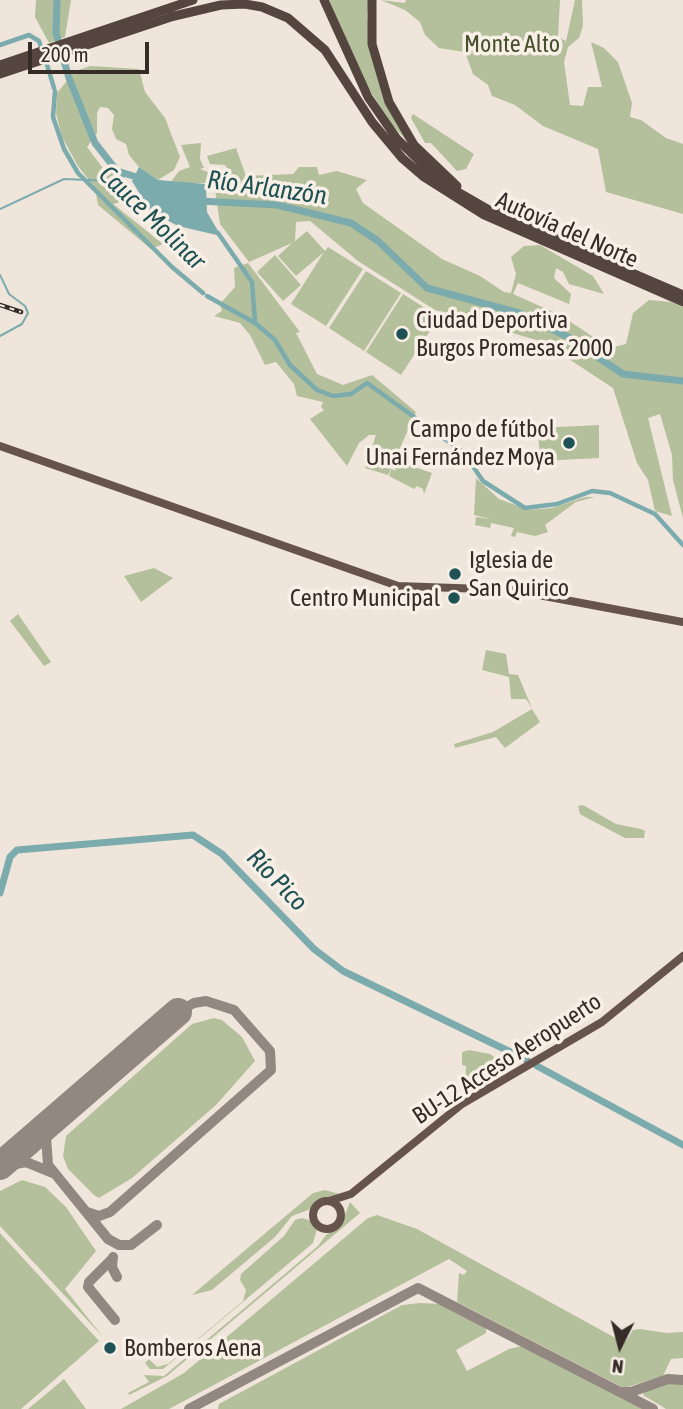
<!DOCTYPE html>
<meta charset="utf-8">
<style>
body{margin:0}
#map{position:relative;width:683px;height:1409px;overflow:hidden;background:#f0e5db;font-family:"Asap Condensed",sans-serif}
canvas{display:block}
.north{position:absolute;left:585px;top:1311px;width:70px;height:70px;-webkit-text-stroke:5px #f8f0e7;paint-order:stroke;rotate:186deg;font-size:19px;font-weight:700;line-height:28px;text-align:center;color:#352b27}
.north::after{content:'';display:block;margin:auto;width:24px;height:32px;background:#352b27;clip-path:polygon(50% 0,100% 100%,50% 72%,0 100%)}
.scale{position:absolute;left:28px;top:42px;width:121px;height:32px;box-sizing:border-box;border:4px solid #352b27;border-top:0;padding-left:9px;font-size:21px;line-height:24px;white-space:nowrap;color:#352b27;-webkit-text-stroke:5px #f8f0e7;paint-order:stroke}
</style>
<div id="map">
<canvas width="683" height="1409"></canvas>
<div class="north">N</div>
<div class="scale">200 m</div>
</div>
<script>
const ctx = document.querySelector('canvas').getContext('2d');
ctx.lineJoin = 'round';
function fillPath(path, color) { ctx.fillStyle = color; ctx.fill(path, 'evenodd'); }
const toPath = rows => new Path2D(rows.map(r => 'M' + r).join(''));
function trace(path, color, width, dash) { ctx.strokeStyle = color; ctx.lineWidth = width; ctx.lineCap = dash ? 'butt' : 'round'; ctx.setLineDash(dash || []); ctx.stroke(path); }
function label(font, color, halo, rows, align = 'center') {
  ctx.font = font + ' "Asap Condensed",sans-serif'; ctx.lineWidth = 7; ctx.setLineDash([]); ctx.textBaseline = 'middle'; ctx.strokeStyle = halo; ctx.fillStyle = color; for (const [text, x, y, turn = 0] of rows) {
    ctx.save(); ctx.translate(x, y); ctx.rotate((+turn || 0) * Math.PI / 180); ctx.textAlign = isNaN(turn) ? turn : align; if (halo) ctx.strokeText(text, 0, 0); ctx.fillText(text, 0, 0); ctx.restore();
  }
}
fillPath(toPath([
 [36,0,71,0,65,37,49,43,35,17],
 [329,0,369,0,367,16,376,73,424,159,391,124,366,84],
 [381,0,405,3,406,0,560,0,558,37,566,41,575,0,582,0,583,26,579,38,568,47,564,62,570,105,583,106,588,87,602,87,591,42,604,48,618,62,632,103,630,117,641,120,666,138,683,144,683,214,606,192,598,149,543,126,515,105,492,96,488,85,473,74,465,52,439,48,425,35,420,22,405,10],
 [91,66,139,69,145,92,165,118,180,157,174,170,158,180,139,167,129,155,126,144,116,139,112,129,114,115,108,108,100,107,97,113,97,133,87,147,102,167,122,176,120,189,129,200,113,204,163,244,151,249,98,205,95,188,78,166,62,137,56,113,57,93,75,71],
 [413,114,474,154,466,169,457,171,431,143,425,143,411,118],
 [201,143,200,159,204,168,200,169,225,179,230,172,225,165,210,164,207,156,236,148,246,176,293,174,299,167,317,167,319,175,337,171,367,180,356,189,363,203,442,259,480,276,504,292,511,293,516,274,511,257,524,246,540,245,593,276,604,294,569,284,563,272,556,268,554,278,571,294,569,304,518,283,513,294,560,315,610,348,626,344,633,313,649,300,671,302,683,307,683,518,673,480,672,455,660,414,648,418,672,516,655,511,648,480,637,463,613,388,543,342,435,310,358,261,310,221,296,222,295,241,307,231,325,251,328,247,363,269,326,326,291,304,324,252,296,276,278,256,292,243,249,262,220,224,214,183,170,183,179,171,190,167,181,145],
 [275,255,301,285,283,301,257,272],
 [248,263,300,332,296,333,317,374,343,385,372,375,416,412,388,475,365,468,376,435,369,435,359,443,347,466,310,419,324,410,321,407,323,402,297,396,294,384,276,362,265,365,250,335,240,323,214,316,222,311,220,304,235,287,234,268],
 [366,271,401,293,364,351,329,328],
 [403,294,439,317,401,375,366,352],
 [599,425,599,458,540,461,538,428],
 [397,461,432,473,424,494,423,489,417,486,414,489,389,476,391,469,397,471,394,468],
 [476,478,499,499,529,510,552,508,582,498,587,497,595,497,576,502,545,525,548,532,535,536,517,532,515,537,511,536,514,528,491,523,490,528,475,525,476,517,491,519,474,515],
 [154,568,173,578,141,602,124,576],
 [18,614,51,662,44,666,10,621],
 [486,650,506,654,509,674,518,675,532,708,526,699,511,699,509,677,482,670],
 [532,709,540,722,505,748,496,737,455,748,454,744,493,732],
 [583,805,616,824,641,829,645,831,644,838,625,838,587,818,580,814,578,806],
 [214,1018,222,1020,242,1037,255,1061,216,1105,132,1178,99,1198,94,1195,68,1169,63,1156,66,1136,192,1024],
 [469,1050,490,1054,504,1064,465,1086,466,1066,462,1065,462,1052],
 [22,1180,45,1187,66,1207,96,1251,65,1289,103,1337,0,1226,0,1191],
 [325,1190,343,1195,320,1200,308,1210,292,1216,275,1237,212,1290,192,1295,313,1193],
 [350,1202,360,1213,167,1376,129,1395,128,1393,149,1382,144,1375,164,1376,318,1246,326,1235,342,1223],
 [377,1215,417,1229,621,1341,626,1341,633,1330,640,1329,667,1333,683,1332,683,1358,671,1359,663,1376,624,1388,457,1302,459,1273,464,1275,467,1271,449,1259,169,1409,121,1409,184,1373,368,1218],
 [302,1218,311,1221,317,1229,313,1243,163,1369,150,1369,145,1363,149,1359,157,1367,168,1364,243,1301,246,1290,240,1280,241,1274,284,1236,295,1220],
 [0,1233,99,1341,21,1409,0,1409],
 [420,1303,441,1304,486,1327,486,1333,456,1350,467,1371,509,1349,522,1346,644,1409,218,1409,219,1404,402,1305],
 [64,1379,86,1409,28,1409],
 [670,1382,683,1383,683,1409,666,1409,643,1395,645,1391]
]), '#b4bf9b');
fillPath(toPath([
 [139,167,158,180,206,184,207,212,221,236,178,226,150,211,132,181]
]), '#7babac');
trace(toPath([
 [0,209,64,179,112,181,129,174],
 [0,275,9,294,25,306,28,313,22,324,0,336]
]), '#7babac', 2);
trace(toPath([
 [0,45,29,35,39,41,42,50],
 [45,58,54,88],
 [55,91,53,117,64,149,78,173,172,267,203,293],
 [218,233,252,282,255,322],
 [207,296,255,323,275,340,290,365,317,390,333,396,351,394,367,383,463,452,483,481,525,508,557,504,592,491,610,493,655,514,683,545]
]), '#7babac', 4.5);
trace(toPath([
 [57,0,56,33,69,78,95,143,117,171,143,179],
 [199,201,277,205,351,223,378,241,427,288,519,313,568,337,623,374,683,381],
 [0,893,10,857,17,850,193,835,222,854,314,949,343,971,527,1060],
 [537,1066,683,1145]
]), '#7babac', 7);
trace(toPath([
 [59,1115,46,1136,48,1165,108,1239,119,1245,131,1245,157,1225],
 [0,1167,26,1162,53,1173],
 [87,1212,99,1216,110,1212,271,1070,270,1051,234,1010,206,1001,194,1003,178,1012],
 [113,1257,112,1267,117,1277],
 [112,1259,89,1282,88,1287,115,1320],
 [622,1392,631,1392,668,1379,683,1380],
 [189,1409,418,1288,653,1409]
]), '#928881', 10);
trace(toPath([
 [0,1166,178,1012]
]), '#928881', 28);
trace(toPath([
 [0,446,398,586,512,590,683,622],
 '313 1215a14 14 0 1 1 28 0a14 14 0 1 1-28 0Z',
 [329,1201,351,1194,462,1104,602,1022,683,956]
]), '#66544c', 8);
trace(toPath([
 [324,0,368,97,397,139,442,183,501,217],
 [372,0,372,44,389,102,414,145,457,186],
 [170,17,221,5,245,4,262,7,288,18,325,50,372,122,402,158,424,177,484,215,683,302],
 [0,65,193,0],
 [0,74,174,16],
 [499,212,566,243],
 [562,243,683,295]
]), '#55453f', 9);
const rail = toPath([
 [0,305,21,312]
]);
trace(rail, '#352b27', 4.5);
trace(rail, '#f8f0e7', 2, [5]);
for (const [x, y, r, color] of [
 [402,334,7,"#1f5254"],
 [569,443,7,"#1f5254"],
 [455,574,7,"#1f5254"],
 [454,598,7,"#1f5254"],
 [110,1348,7,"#1f5254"]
]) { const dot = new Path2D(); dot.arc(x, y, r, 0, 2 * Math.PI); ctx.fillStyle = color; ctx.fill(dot); trace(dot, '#f8f0e7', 2.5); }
label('24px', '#45522c', '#f8f0e7', [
 ["Monte Alto",512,44]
]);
label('24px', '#352b27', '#f8f0e7', [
 ["Autovía del Norte",567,230,24],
 ["BU-12 Acceso Aeropuerto",507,1059,-33]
]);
label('24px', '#352b27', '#f8f0e7', [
 ["Ciudad Deportiva",416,320],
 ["Burgos Promesas 2000",416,348],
 ["Campo de fútbol",555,429,"right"],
 ["Unai Fernández Moya",555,457,"right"],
 ["Iglesia de",469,560],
 ["San Quirico",469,588],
 ["Centro Municipal",440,598,"right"],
 ["Bomberos Aena",124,1348]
], 'left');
label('italic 26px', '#1f5254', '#f8f0e7', [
 ["Río Arlanzón",267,188,8],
 ["Cauce Molinar",152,218,44],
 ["Río Pico",277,880,46]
]);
</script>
